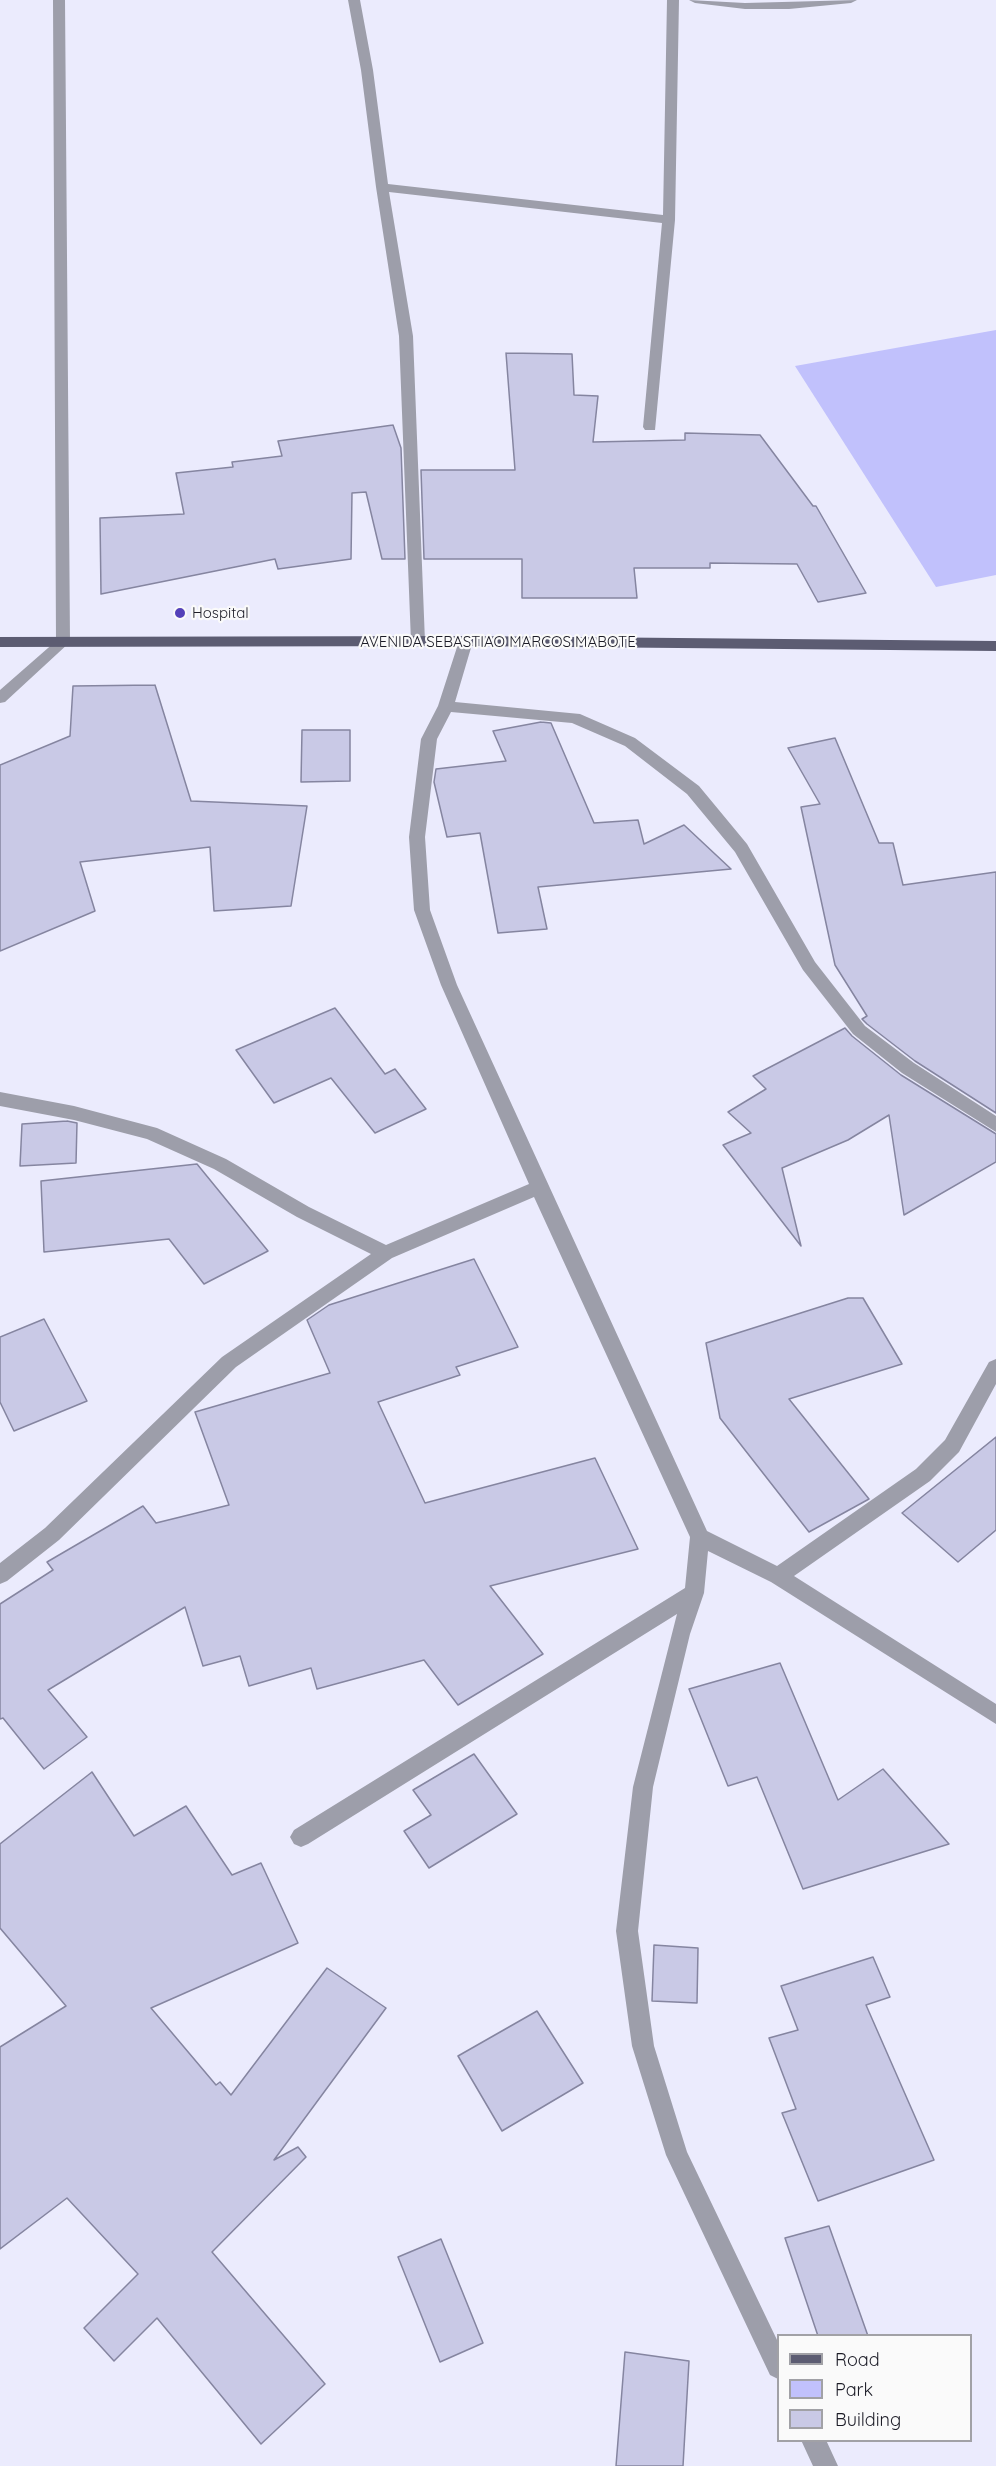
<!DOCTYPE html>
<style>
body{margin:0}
#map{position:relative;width:996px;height:2466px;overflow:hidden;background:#ebebfd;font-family:Quicksand,sans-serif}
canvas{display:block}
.legend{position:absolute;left:777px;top:2334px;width:195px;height:108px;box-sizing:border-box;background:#fafafa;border:2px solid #a1a1a6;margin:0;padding:8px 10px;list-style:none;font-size:18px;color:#1c1c27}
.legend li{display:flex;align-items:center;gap:12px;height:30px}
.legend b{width:30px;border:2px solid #a1a1a6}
</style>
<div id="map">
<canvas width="996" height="2466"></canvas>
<ul class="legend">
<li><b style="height:8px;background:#5c5c72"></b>Road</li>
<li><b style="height:16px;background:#c1c1fc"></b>Park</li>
<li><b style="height:16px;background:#c9c9e6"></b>Building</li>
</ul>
</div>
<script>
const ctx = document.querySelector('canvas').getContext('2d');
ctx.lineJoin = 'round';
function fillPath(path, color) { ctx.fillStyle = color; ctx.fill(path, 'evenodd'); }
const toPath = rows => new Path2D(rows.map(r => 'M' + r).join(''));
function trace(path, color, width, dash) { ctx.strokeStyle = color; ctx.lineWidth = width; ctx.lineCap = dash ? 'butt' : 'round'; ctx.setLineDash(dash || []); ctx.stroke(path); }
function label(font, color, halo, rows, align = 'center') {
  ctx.font = font + ' Quicksand,sans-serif'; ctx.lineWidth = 4.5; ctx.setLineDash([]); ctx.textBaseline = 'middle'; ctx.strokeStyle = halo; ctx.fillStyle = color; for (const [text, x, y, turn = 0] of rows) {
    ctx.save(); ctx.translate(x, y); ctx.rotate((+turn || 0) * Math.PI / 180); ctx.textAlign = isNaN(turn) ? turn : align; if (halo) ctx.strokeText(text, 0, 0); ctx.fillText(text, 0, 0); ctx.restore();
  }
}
fillPath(toPath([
 [996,330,996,575,936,587,795,366]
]), '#c1c1fc');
const building = toPath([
 [506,353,572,354,574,395,598,396,593,442,685,440,685,433,760,435,813,506,816,506,866,593,818,602,797,564,710,563,710,568,634,568,637,598,522,598,522,559,424,559,421,470,515,470,506,353],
 [393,425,401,448,405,559,382,559,366,492,352,493,351,559,278,569,275,559,101,594,100,518,184,514,176,473,233,467,232,462,282,456,278,441,393,425],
 [155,685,191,801,307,806,291,906,214,911,210,847,80,862,95,911,0,951,0,765,70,736,73,686,155,685],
 [541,722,551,723,594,823,638,820,644,844,684,825,731,869,538,887,547,929,498,933,480,833,447,837,434,782,436,769,506,761,493,731,541,722],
 [302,730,350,730,350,781,301,782,302,730],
 [835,738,879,843,893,843,903,885,996,872,996,1113,915,1061,867,1024,862,1019,867,1016,835,965,801,807,820,804,788,748,835,738],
 [335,1008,385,1074,395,1069,426,1109,375,1133,331,1078,274,1103,236,1050,335,1008],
 [845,1028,852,1036,901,1075,996,1134,996,1162,904,1215,889,1115,848,1140,782,1168,801,1246,723,1145,751,1133,728,1112,766,1089,753,1076,845,1028],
 [67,1121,77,1123,76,1163,20,1166,22,1124,67,1121],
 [197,1164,268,1251,204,1284,169,1239,44,1252,41,1181,197,1164],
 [474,1259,518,1347,456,1367,460,1375,378,1402,425,1503,595,1458,638,1549,490,1586,543,1654,458,1705,424,1660,317,1689,311,1668,249,1686,240,1656,203,1666,185,1607,48,1690,87,1737,44,1769,3,1718,0,1719,0,1604,53,1570,47,1562,143,1506,156,1523,229,1505,195,1412,330,1373,307,1320,329,1305,474,1259],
 [848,1298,863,1298,902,1364,789,1399,869,1499,809,1532,720,1418,706,1343,848,1298],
 [44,1319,87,1401,14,1431,0,1402,0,1337,44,1319],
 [996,1437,996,1530,958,1562,902,1513,996,1437],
 [780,1663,838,1800,883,1769,949,1844,803,1889,757,1777,728,1786,689,1689,780,1663],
 [474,1754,517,1814,429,1868,404,1831,431,1815,413,1790,474,1754],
 [92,1772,134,1836,186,1806,232,1875,261,1863,298,1943,151,2008,216,2085,220,2082,231,2095,327,1968,386,2008,274,2160,298,2147,306,2157,212,2252,325,2384,261,2444,157,2318,114,2361,84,2328,138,2274,67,2198,0,2249,0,2047,66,2006,0,1928,0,1844,92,1772],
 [654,1945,698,1948,697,2003,652,2001,654,1945],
 [873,1957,890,1997,866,2005,934,2160,818,2201,782,2113,796,2109,769,2038,798,2030,781,1986,873,1957],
 [537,2011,583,2083,502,2131,458,2056,537,2011],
 [829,2226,868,2336,818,2336,785,2238,829,2226],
 [441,2239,483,2343,440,2362,398,2257,441,2239],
 [625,2352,689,2361,683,2466,616,2466,625,2352]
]);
fillPath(building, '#c9c9e6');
trace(building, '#8585a0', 1.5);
fillPath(toPath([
 [53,0,65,0,70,642,5,702,0,703,0,690,56,641,53,0],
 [348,0,360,0,373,70,388,184,663,215,667,0,679,0,675,220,655,430,645,430,643,427,662,223,389,192,413,336,425,642,418,647,411,642,399,336,376,187,361,70,348,0],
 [689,0,745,3,857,0,851,3,789,9,745,9,695,3,689,0],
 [466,636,473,641,455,702,580,714,635,738,699,786,747,844,815,962,865,1026,914,1063,996,1116,996,1132,902,1073,853,1034,803,970,735,852,687,794,625,746,572,723,451,712,437,739,425,837,430,910,457,985,707,1531,777,1566,916,1469,945,1440,989,1362,996,1359,996,1384,959,1452,930,1481,794,1576,996,1704,996,1724,771,1582,708,1551,704,1593,690,1634,653,1787,638,1931,654,2046,687,2152,778,2342,778,2379,770,2375,666,2155,632,2046,616,1931,633,1787,677,1614,308,1844,301,1847,294,1844,290,1837,294,1830,685,1588,690,1537,534,1197,392,1258,236,1367,59,1540,7,1581,0,1584,0,1563,45,1528,222,1357,371,1254,297,1217,214,1169,147,1139,74,1120,0,1106,0,1092,74,1106,157,1128,226,1159,309,1207,386,1245,529,1184,441,985,414,910,409,837,421,739,438,706,459,641,466,636],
 [801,2440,826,2440,838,2466,813,2466,801,2440]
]), '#9d9eaa');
fillPath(toPath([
 [466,636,996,641,996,651,466,646,0,647,0,637,466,636]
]), '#5c5c72');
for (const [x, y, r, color] of [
 [180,613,6,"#5441b9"]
]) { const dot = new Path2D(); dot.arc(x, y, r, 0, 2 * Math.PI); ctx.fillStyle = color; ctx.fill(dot); trace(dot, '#fafafa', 2); }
label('15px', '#1c1c27', '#fafafa', [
 ["Hospital",192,613]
], 'left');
label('15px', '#1c1c27', '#fafafa', [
 ["AVENIDA SEBASTIAO MARCOS MABOTE",498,642]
]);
</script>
